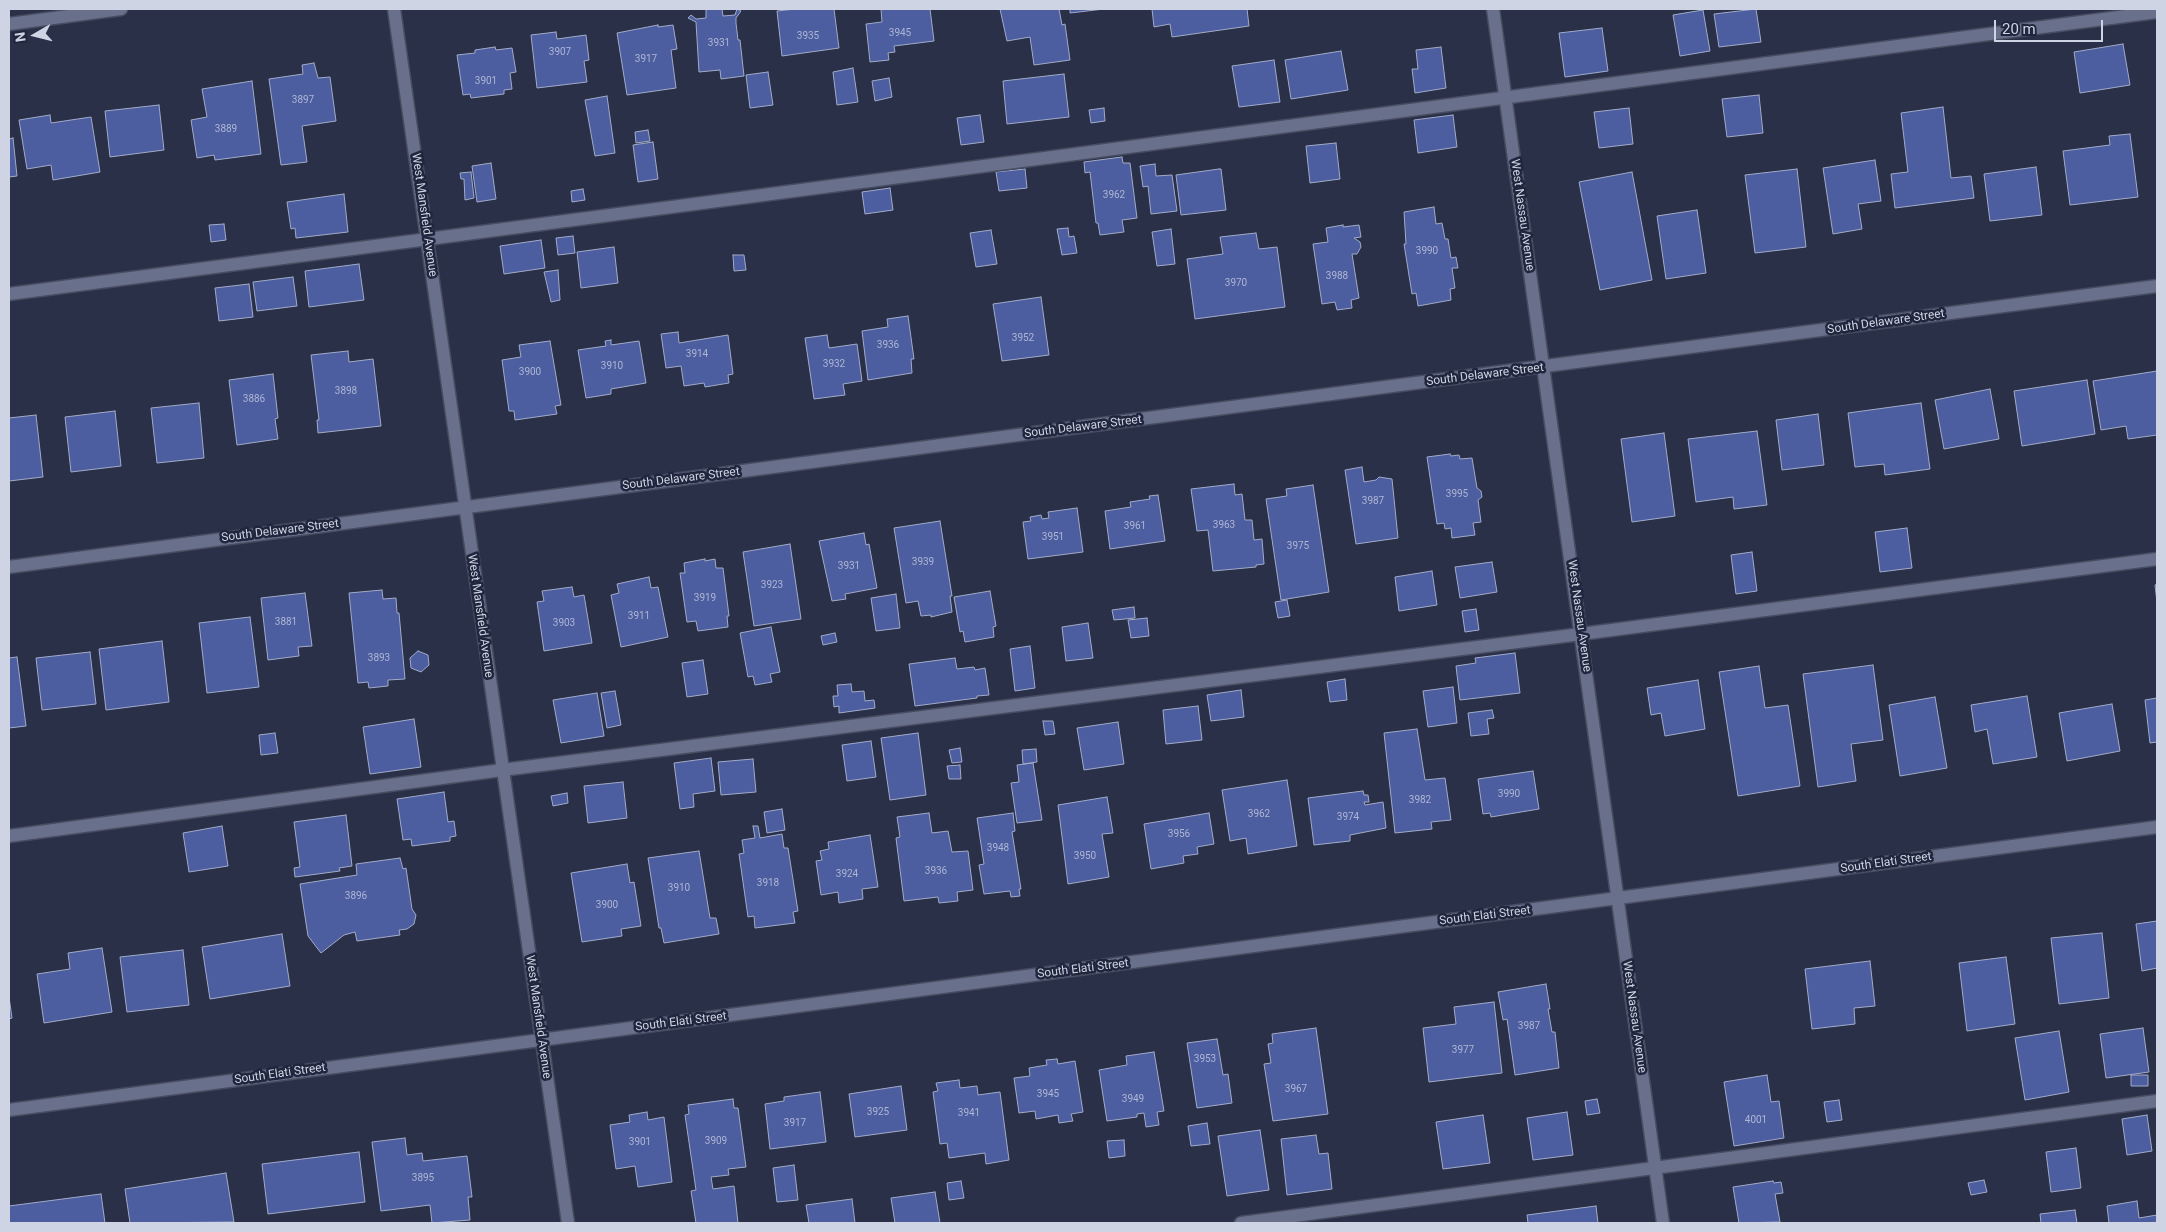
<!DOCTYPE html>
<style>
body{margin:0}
#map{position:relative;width:2166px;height:1232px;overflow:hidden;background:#293047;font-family:Roboto,sans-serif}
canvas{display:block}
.frame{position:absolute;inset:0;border:10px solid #cfd4e4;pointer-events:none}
.north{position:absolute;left:10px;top:10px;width:50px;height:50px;-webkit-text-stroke:4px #1f263d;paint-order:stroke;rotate:262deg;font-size:14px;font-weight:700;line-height:20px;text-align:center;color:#cfd4e4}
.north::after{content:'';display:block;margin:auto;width:18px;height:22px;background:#cfd4e4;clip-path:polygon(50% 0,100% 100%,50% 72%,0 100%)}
.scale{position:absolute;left:1994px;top:20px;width:109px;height:22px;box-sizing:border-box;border:2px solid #cfd4e4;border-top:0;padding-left:6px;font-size:15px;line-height:18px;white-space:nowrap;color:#cfd4e4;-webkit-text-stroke:4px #1f263d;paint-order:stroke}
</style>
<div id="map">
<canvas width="2166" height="1232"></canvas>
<div class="frame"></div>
<div class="north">N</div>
<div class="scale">20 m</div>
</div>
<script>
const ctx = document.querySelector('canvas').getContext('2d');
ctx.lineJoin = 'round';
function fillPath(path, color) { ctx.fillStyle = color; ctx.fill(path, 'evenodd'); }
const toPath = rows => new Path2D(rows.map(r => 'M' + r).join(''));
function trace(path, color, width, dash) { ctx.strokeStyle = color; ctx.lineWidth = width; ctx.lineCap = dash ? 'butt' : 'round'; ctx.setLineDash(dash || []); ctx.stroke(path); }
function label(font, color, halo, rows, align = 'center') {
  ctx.font = font + ' Roboto,sans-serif'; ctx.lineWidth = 5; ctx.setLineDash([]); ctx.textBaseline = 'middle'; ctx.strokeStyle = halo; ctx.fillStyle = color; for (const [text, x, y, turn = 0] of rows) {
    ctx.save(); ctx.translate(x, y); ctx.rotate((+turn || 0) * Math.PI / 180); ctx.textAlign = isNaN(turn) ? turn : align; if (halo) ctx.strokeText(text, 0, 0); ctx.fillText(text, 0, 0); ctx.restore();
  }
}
const building = toPath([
 [706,9,722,9,723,16,735,15,737,9,741,11,736,18,736,23,738,40,740,40,744,76,721,79,720,70,699,72,696,22,688,18,691,15,696,19,706,18,706,9],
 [796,9,834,9,839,48,782,56,777,11,796,9],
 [881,9,930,9,934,41,894,46,895,52,888,53,889,60,870,62,866,24,882,22,881,9],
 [1000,9,1059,9,1062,25,1065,24,1070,60,1034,65,1030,37,1007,41,1000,9],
 [1070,9,1104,9,1070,13,1070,9],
 [1152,9,1247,9,1249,26,1172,37,1170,24,1154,27,1152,9],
 [1756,9,1761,42,1719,47,1714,14,1756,9],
 [1703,10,1710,51,1680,56,1673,15,1703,10],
 [658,25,658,27,673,25,677,49,671,50,676,88,627,95,617,33,658,25],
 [1602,28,1608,71,1565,77,1559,33,1602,28],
 [556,32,557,39,586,35,589,60,584,61,587,82,537,88,531,35,556,32],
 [2123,44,2130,85,2080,93,2074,52,2123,44],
 [495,47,496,50,512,48,516,72,510,73,512,89,504,90,504,94,471,98,470,94,463,95,457,55,475,53,475,50,495,47],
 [1441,47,1446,88,1415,93,1412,69,1418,69,1416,50,1441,47],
 [1341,51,1348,90,1291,99,1285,60,1341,51],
 [1274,60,1280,102,1239,107,1232,66,1274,60],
 [314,63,318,78,330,77,336,121,302,126,307,162,281,165,269,79,303,74,302,65,314,63],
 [853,68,858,102,837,105,833,72,853,68],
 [768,72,773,105,750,108,746,75,768,72],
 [1064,74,1069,117,1007,124,1003,81,1064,74],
 [889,78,892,97,875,101,872,81,889,78],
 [252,81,261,154,215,160,214,155,197,158,191,120,207,117,202,89,252,81],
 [1759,95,1763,133,1727,137,1722,99,1759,95],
 [607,96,615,153,595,156,585,100,607,96],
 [159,105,164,150,110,157,105,111,159,105],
 [1943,107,1951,178,1971,176,1974,198,1895,208,1891,174,1908,172,1901,113,1943,107],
 [1104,108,1105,121,1091,123,1089,110,1104,108],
 [1629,108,1633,144,1599,148,1594,112,1629,108],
 [50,115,51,123,91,117,100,172,53,180,51,165,27,169,19,120,50,115],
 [980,115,984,142,961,145,957,118,980,115],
 [1453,115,1457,147,1418,153,1414,120,1453,115],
 [648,130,650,141,636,143,635,132,648,130],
 [2130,134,2138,197,2070,205,2063,151,2110,145,2109,136,2130,134],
 [13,138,17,176,9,177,9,139,13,138],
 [653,142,658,179,638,182,633,145,653,142],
 [1336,143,1340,179,1310,183,1306,146,1336,143],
 [1122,157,1123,163,1130,163,1137,218,1122,220,1124,232,1100,235,1098,223,1096,223,1090,172,1085,173,1084,162,1122,157],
 [1875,160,1881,201,1858,204,1862,229,1833,234,1823,168,1875,160],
 [491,163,496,199,477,202,472,166,491,163],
 [1155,164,1156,176,1172,175,1177,211,1151,214,1148,186,1143,187,1140,166,1155,164],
 [2036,167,2042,215,1990,221,1984,174,2036,167],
 [1025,169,1027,188,999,191,996,172,1025,169],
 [1219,169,1221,169,1226,210,1181,215,1176,175,1219,169],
 [1797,169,1806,247,1755,253,1745,175,1797,169],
 [471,172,474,198,465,200,464,179,461,179,460,173,471,172],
 [1632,172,1652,280,1600,290,1579,182,1632,172],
 [890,188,893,210,865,214,862,192,890,188],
 [583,189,585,200,572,202,571,191,583,189],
 [344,194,348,232,296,238,295,228,291,229,287,202,344,194],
 [1434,207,1436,224,1442,223,1445,239,1448,239,1451,258,1456,257,1458,268,1452,268,1455,288,1450,289,1451,300,1418,306,1416,293,1412,294,1404,244,1406,244,1404,212,1434,207],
 [1697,210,1706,273,1666,279,1657,216,1697,210],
 [224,224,226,240,211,242,209,225,224,224],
 [1343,225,1343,227,1359,225,1361,237,1354,238,1360,242,1361,247,1357,254,1352,254,1359,298,1351,300,1352,308,1337,310,1335,302,1322,304,1313,244,1328,242,1326,228,1343,225],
 [1068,228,1069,237,1074,236,1077,253,1062,255,1057,229,1068,228],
 [1171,229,1175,264,1157,266,1152,232,1171,229],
 [991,230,997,264,976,267,970,233,991,230],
 [1256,233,1259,249,1277,247,1285,307,1195,319,1187,259,1223,254,1220,237,1256,233],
 [573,236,575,253,558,255,556,238,573,236],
 [541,240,545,268,504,274,500,246,541,240],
 [614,247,618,283,581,288,577,252,614,247],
 [733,255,744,255,746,270,734,271,733,255],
 [359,264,364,300,309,307,305,271,359,264],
 [558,270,560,300,551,302,544,272,558,270],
 [293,277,297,306,257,311,253,282,293,277],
 [249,284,253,317,219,321,215,288,249,284],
 [1041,297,1049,355,1002,361,993,304,1041,297],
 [908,316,914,359,911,359,912,373,868,380,862,331,888,327,887,319,908,316],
 [678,332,679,343,728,335,733,374,728,375,729,383,705,387,704,383,684,386,681,366,666,368,661,334,678,332],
 [827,335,829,348,857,344,862,381,843,384,845,395,814,399,805,338,827,335],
 [611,340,611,345,639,341,646,383,611,389,611,394,586,398,578,350,606,346,605,341,611,340],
 [550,341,561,405,555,406,557,414,515,420,514,411,509,411,502,360,521,357,519,345,550,341],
 [348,351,349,362,373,359,381,426,318,433,317,420,319,420,311,355,348,351],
 [2157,371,2157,435,2128,439,2126,426,2101,430,2093,381,2157,371],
 [273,374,278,418,275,419,278,439,237,445,229,380,273,374],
 [2087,380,2095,434,2022,446,2014,391,2087,380],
 [1990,389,1999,439,1944,449,1935,400,1990,389],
 [199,403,204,458,157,463,151,408,199,403],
 [1921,403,1930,469,1885,475,1884,464,1855,467,1848,413,1921,403],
 [115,411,121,466,71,472,65,417,115,411],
 [1818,414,1824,465,1782,470,1776,420,1818,414],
 [36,415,43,477,9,481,9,418,36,415],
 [1757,431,1767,505,1734,509,1733,497,1696,502,1688,439,1757,431],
 [1664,433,1675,516,1632,522,1621,439,1664,433],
 [1450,454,1451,456,1459,455,1460,459,1472,458,1477,488,1481,491,1482,497,1478,500,1481,522,1473,523,1475,535,1452,538,1451,528,1445,529,1444,523,1437,524,1427,457,1450,454],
 [1362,467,1364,482,1376,480,1379,477,1392,479,1398,538,1356,544,1345,470,1362,467],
 [1234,484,1235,495,1242,494,1245,520,1252,520,1254,540,1262,539,1264,564,1256,565,1256,567,1213,571,1208,530,1197,531,1191,489,1234,484],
 [1313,485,1329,592,1281,600,1266,499,1287,496,1286,489,1313,485],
 [1158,495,1165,541,1110,549,1105,511,1131,507,1130,502,1150,499,1149,496,1158,495],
 [1077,508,1083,552,1028,559,1023,522,1031,521,1030,517,1041,515,1042,519,1049,518,1048,512,1077,508],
 [940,521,952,596,950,596,952,612,931,617,931,615,921,616,918,601,906,603,894,528,940,521],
 [1907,528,1912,568,1880,572,1875,532,1907,528],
 [864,533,866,545,869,544,877,588,845,594,846,599,832,601,819,541,864,533],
 [790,544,801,619,754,626,743,552,790,544],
 [1752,552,1757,591,1736,594,1731,555,1752,552],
 [705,559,705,561,715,559,716,568,723,568,729,616,727,616,728,627,698,631,696,621,687,622,680,573,685,573,684,563,705,559],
 [1492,562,1497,592,1460,598,1455,567,1492,562],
 [1432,571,1437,605,1399,611,1395,577,1432,571],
 [649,577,651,588,658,587,668,637,621,647,611,595,619,593,617,584,649,577],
 [2157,584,2157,602,2155,585,2157,584],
 [572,587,574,597,584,595,592,643,544,651,537,602,544,601,542,591,572,587],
 [382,590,383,599,396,598,397,613,399,613,405,679,388,680,388,686,369,688,368,682,358,683,349,593,382,590],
 [990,591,996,626,993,627,994,637,965,642,963,631,960,632,954,597,990,591],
 [305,593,312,646,298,647,299,656,268,660,261,598,305,593],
 [896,594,900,628,876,631,871,598,896,594],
 [1287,600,1290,616,1278,618,1275,602,1287,600],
 [1134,607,1135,618,1114,620,1112,610,1134,607],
 [1476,609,1479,630,1465,632,1462,611,1476,609],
 [250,617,259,687,207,693,199,623,250,617],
 [1147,618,1149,636,1131,638,1128,620,1147,618],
 [1088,623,1093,658,1066,661,1062,627,1088,623],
 [771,627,780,672,770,674,772,682,755,685,753,676,748,677,740,633,771,627],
 [835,633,837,642,823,645,821,636,835,633],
 [162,641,169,702,106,710,99,649,162,641],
 [1030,646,1035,688,1015,691,1010,649,1030,646],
 [418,651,428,655,429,665,421,672,411,668,410,658,418,651],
 [90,652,96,704,42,710,36,658,90,652],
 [1515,653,1520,693,1460,700,1456,666,1476,663,1475,658,1515,653],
 [17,657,26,726,9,728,9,658,17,657],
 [955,658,957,669,974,667,975,670,985,668,989,695,977,696,977,698,915,706,909,664,955,658],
 [703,660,708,694,687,697,682,663,703,660],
 [1873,665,1883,740,1851,744,1856,781,1818,787,1803,674,1873,665],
 [1759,666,1765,708,1788,705,1800,786,1738,796,1719,672,1759,666],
 [1345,679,1347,700,1330,702,1327,682,1345,679],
 [1698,680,1705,729,1665,736,1661,713,1651,715,1647,688,1698,680],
 [851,684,852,692,864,691,865,701,874,700,875,708,839,713,839,706,834,707,833,696,838,696,837,685,851,684],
 [1453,687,1457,723,1428,727,1423,691,1453,687],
 [1241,690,1244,717,1211,721,1207,695,1241,690],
 [615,691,621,725,607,728,601,693,615,691],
 [597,693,604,736,561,743,553,700,597,693],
 [2027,696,2037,757,1993,764,1987,729,1975,732,1971,705,2027,696],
 [1935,697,1947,768,1900,776,1889,705,1935,697],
 [2157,698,2157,742,2150,743,2145,700,2157,698],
 [2112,704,2120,751,2067,761,2059,713,2112,704],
 [1198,706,1202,740,1166,744,1163,710,1198,706],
 [1492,710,1494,718,1487,719,1489,734,1471,736,1468,713,1492,710],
 [414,719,421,767,370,774,363,727,414,719],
 [1043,721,1053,721,1055,734,1045,735,1043,721],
 [1118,722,1124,764,1084,770,1077,728,1118,722],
 [1417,729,1425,780,1445,778,1451,820,1431,822,1432,829,1395,833,1384,733,1417,729],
 [275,733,278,753,261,755,259,735,275,733],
 [918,733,926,795,890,800,881,738,918,733],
 [871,741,876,777,847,781,842,745,871,741],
 [960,748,962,762,952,763,949,750,960,748],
 [1036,749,1037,762,1023,764,1022,750,1036,749],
 [711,758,715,791,693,794,694,807,680,809,674,763,711,758],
 [753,759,756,792,721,795,718,762,753,759],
 [1033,763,1042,820,1017,823,1011,783,1019,782,1017,765,1033,763],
 [960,765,961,779,949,779,947,766,960,765],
 [1533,771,1539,809,1491,817,1490,813,1483,814,1478,779,1533,771],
 [1287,780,1297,846,1248,854,1246,838,1230,841,1222,790,1287,780],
 [623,782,627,818,588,823,584,786,623,782],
 [1363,791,1364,795,1368,795,1369,802,1364,802,1365,805,1383,802,1386,828,1350,835,1350,841,1314,845,1308,798,1363,791],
 [444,792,448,822,454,821,456,836,450,837,450,841,412,846,411,839,403,840,397,799,444,792],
 [567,793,568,803,553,806,551,796,567,793],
 [1107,797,1113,833,1102,834,1109,877,1068,884,1058,805,1107,797],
 [782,809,785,830,767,833,764,812,782,809],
 [929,813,932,833,948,831,952,852,968,851,973,890,957,892,958,901,939,903,938,897,904,901,896,838,900,837,897,817,929,813],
 [1013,813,1015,831,1012,832,1021,889,1019,889,1020,896,1011,897,1010,891,984,894,979,865,984,864,977,818,1013,813],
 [1209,813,1214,844,1197,847,1198,854,1183,856,1184,863,1151,869,1144,824,1209,813],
 [346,815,352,866,339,868,340,871,295,877,294,868,300,867,294,822,346,815],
 [222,826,228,866,189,872,183,833,222,826],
 [753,826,758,826,760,838,782,834,784,848,788,848,798,911,793,912,795,923,755,928,754,916,748,917,739,854,744,853,742,840,755,838,753,826],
 [870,835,878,887,862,889,863,899,839,903,838,892,821,895,816,861,822,860,820,851,829,849,828,842,870,835],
 [699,851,710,918,716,918,719,934,664,943,661,928,659,928,648,858,699,851],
 [400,858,403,869,406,868,412,909,416,915,414,924,407,929,399,930,400,935,357,941,355,932,344,935,321,953,308,936,300,884,357,875,356,864,400,858],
 [627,864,630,883,634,882,641,926,621,929,622,936,582,942,571,873,627,864],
 [2157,921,2157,968,2142,971,2136,924,2157,921],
 [2102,933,2109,998,2059,1004,2051,938,2102,933],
 [282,934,290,986,210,999,202,947,282,934],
 [102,948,112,1012,44,1023,37,974,70,969,68,953,102,948],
 [183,950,189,1005,127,1012,120,957,183,950],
 [2006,957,2015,1024,1967,1031,1959,963,2006,957],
 [1870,961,1875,1006,1854,1008,1855,1024,1812,1029,1805,969,1870,961],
 [1546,984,1550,1009,1548,1009,1552,1032,1555,1032,1559,1068,1515,1075,1507,1019,1503,1020,1498,992,1546,984],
 [9,997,12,1018,9,1019,9,997],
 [1494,1002,1502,1073,1429,1082,1423,1028,1456,1024,1454,1007,1494,1002],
 [1316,1028,1328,1114,1273,1121,1264,1064,1271,1063,1268,1044,1273,1043,1272,1034,1316,1028],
 [2143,1028,2149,1072,2106,1078,2100,1034,2143,1028],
 [2059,1031,2069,1092,2025,1100,2015,1038,2059,1031],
 [1217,1039,1223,1075,1228,1074,1232,1103,1197,1108,1187,1043,1217,1039],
 [1154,1052,1164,1111,1157,1112,1159,1125,1146,1127,1144,1113,1137,1114,1137,1117,1107,1121,1099,1070,1127,1065,1126,1056,1154,1052],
 [1057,1059,1058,1064,1075,1061,1083,1112,1071,1114,1073,1121,1059,1123,1058,1115,1036,1119,1035,1111,1019,1113,1014,1078,1030,1076,1029,1068,1047,1065,1046,1060,1057,1059],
 [1767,1075,1771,1102,1779,1101,1784,1138,1734,1146,1724,1082,1767,1075],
 [2131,1075,2148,1075,2148,1086,2131,1086,2131,1075],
 [959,1080,960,1088,977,1086,978,1095,1000,1092,1009,1160,986,1164,985,1153,949,1158,947,1143,940,1144,933,1092,938,1091,936,1083,959,1080],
 [901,1086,907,1130,855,1137,849,1094,901,1086],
 [820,1092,826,1142,770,1149,765,1104,784,1101,784,1097,820,1092],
 [733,1099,734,1108,738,1108,746,1167,728,1169,729,1175,711,1177,713,1189,734,1186,738,1223,696,1223,691,1191,696,1190,685,1115,689,1114,688,1105,733,1099],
 [1597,1099,1600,1113,1587,1115,1585,1101,1597,1099],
 [1839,1100,1842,1120,1827,1122,1824,1102,1839,1100],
 [647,1112,648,1120,664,1117,672,1182,638,1187,635,1166,616,1169,610,1125,630,1122,629,1115,647,1112],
 [1567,1112,1573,1155,1533,1160,1527,1118,1567,1112],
 [1483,1115,1490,1163,1443,1169,1436,1122,1483,1115],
 [2147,1115,2152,1151,2127,1155,2122,1119,2147,1115],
 [1207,1123,1210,1144,1191,1146,1188,1126,1207,1123],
 [1260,1130,1269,1190,1227,1196,1218,1136,1260,1130],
 [1316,1135,1319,1154,1328,1153,1332,1189,1287,1195,1281,1139,1316,1135],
 [405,1138,407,1155,422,1153,423,1161,467,1156,472,1197,468,1197,470,1220,432,1223,430,1205,381,1211,372,1142,405,1138],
 [1124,1140,1125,1156,1109,1158,1107,1141,1124,1140],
 [2076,1148,2081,1188,2051,1192,2046,1152,2076,1148],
 [359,1152,365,1202,268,1214,262,1164,359,1152],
 [794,1165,798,1200,777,1202,773,1168,794,1165],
 [226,1173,234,1222,130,1223,125,1189,226,1173],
 [1984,1180,1987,1192,1971,1195,1968,1183,1984,1180],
 [961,1181,964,1198,949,1200,947,1183,961,1181],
 [1773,1181,1774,1183,1781,1182,1783,1193,1775,1194,1780,1222,1739,1223,1733,1187,1773,1181],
 [935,1192,940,1223,895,1223,891,1198,935,1192],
 [101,1194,105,1223,9,1223,9,1206,101,1194],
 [852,1199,855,1223,809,1223,806,1205,852,1199],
 [2137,1201,2139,1218,2157,1215,2157,1223,2107,1223,2109,1223,2107,1206,2137,1201],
 [1596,1206,1598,1223,1528,1223,1527,1215,1596,1206],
 [2075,1210,2077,1223,2041,1223,2040,1214,2075,1210]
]);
fillPath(building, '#4c5da0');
trace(building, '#a2abc9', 1);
const service = toPath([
 [9,294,2157,12],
 [9,836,502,770,1581,634,2157,559],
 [1241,1223,2157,1101]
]);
const minor = toPath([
 [394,9,568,1223],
 [1493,9,1663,1223],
 [9,24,121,9],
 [9,567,2157,286],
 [9,1110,2157,827]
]);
trace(service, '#474c60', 15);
trace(minor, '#474c60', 15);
trace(service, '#68708c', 12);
trace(minor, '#68708c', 12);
label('10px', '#aeb6d3', null, [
 ["3945",900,33],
 ["3935",808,36],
 ["3931",719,43],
 ["3907",560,52],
 ["3917",646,59],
 ["3901",486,81],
 ["3897",303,100],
 ["3889",226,129],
 ["3962",1114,195],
 ["3990",1427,251],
 ["3988",1337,276],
 ["3970",1236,283],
 ["3952",1023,338],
 ["3936",888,345],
 ["3914",697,354],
 ["3932",834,364],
 ["3910",612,366],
 ["3900",530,372],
 ["3898",346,391],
 ["3886",254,399],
 ["3995",1457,494],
 ["3987",1373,501],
 ["3963",1224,525],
 ["3961",1135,526],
 ["3951",1053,537],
 ["3975",1298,546],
 ["3939",923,562],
 ["3931",849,566],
 ["3923",772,585],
 ["3919",705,598],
 ["3911",639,616],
 ["3881",286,622],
 ["3903",564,623],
 ["3893",379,658],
 ["3990",1509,794],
 ["3982",1420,800],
 ["3962",1259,814],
 ["3974",1348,817],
 ["3956",1179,834],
 ["3948",998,848],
 ["3950",1085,856],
 ["3936",936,871],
 ["3924",847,874],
 ["3918",768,883],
 ["3910",679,888],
 ["3896",356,896],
 ["3900",607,905],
 ["3987",1529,1026],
 ["3977",1463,1050],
 ["3953",1205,1059],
 ["3967",1296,1089],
 ["3945",1048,1094],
 ["3949",1133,1099],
 ["3925",878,1112],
 ["3941",969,1113],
 ["4001",1756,1120],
 ["3917",795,1123],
 ["3909",716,1141],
 ["3901",640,1142],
 ["3895",423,1178]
]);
label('12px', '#cfd4e4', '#1f263d', [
 ["West Mansfield Avenue",424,215,82],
 ["West Nassau Avenue",1522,215,82],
 ["South Delaware Street",1886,322,-8],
 ["South Delaware Street",1485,375,-7],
 ["South Delaware Street",1083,427,-7],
 ["South Delaware Street",681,479,-7],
 ["South Delaware Street",280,531,-7],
 ["West Mansfield Avenue",480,616,82],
 ["West Nassau Avenue",1579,616,82],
 ["South Elati Street",1886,863,-8],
 ["South Elati Street",1485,916,-7],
 ["South Elati Street",1083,969,-7],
 ["West Mansfield Avenue",538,1017,82],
 ["West Nassau Avenue",1634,1017,82],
 ["South Elati Street",681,1022,-7],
 ["South Elati Street",280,1074,-8]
]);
</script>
